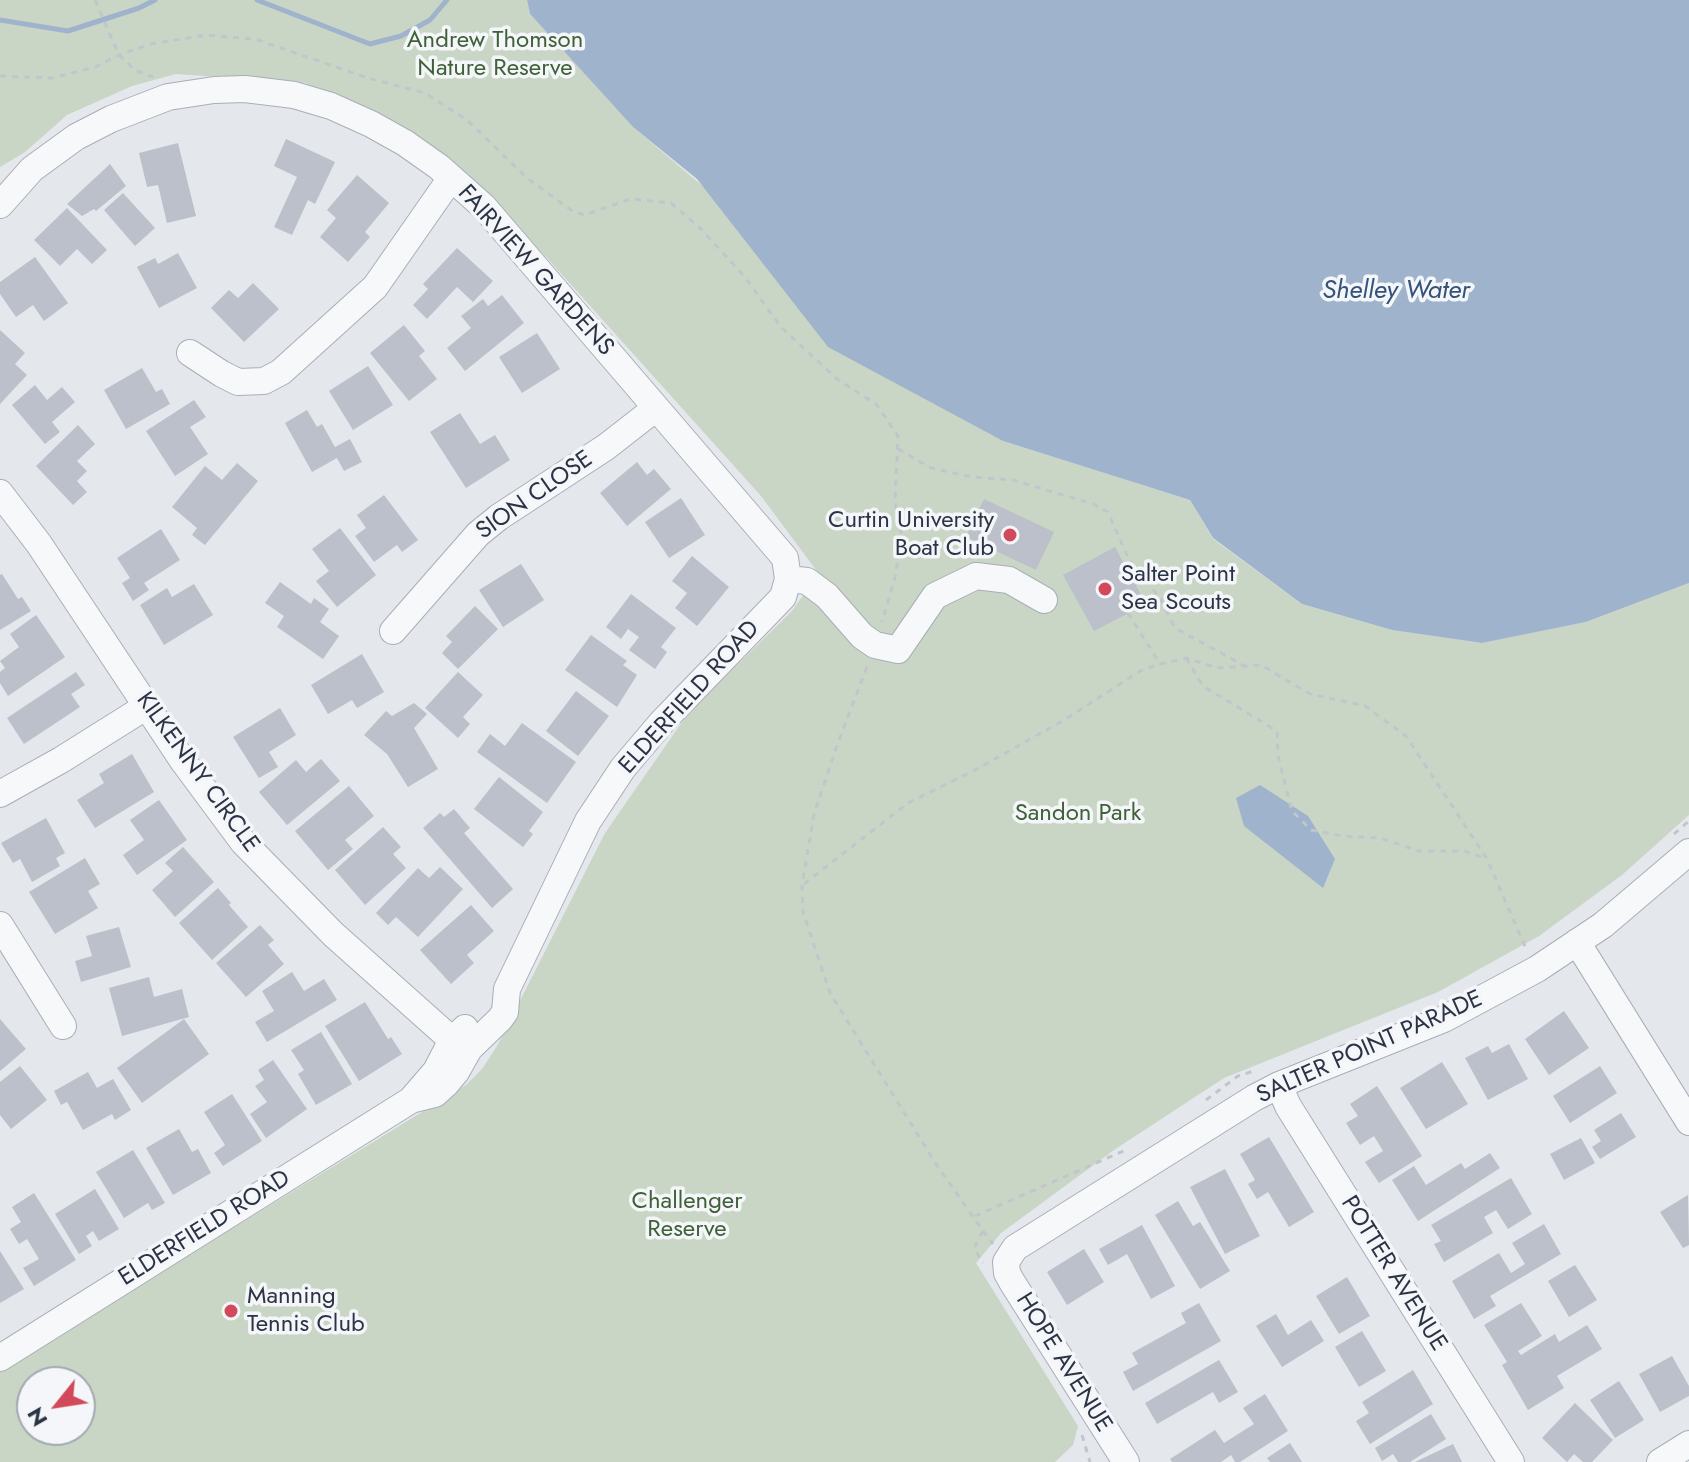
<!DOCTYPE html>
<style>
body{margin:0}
#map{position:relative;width:1689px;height:1462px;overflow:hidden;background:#e4e7ec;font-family:Jost,sans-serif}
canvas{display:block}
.north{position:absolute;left:16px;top:1366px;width:80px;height:80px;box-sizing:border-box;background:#f4f6f9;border:2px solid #a4a8b1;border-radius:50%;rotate:240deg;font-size:22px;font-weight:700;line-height:32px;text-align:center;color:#2b3445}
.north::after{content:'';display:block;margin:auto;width:28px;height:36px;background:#d1495b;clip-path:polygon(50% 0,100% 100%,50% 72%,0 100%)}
</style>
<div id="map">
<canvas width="1689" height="1462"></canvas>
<div class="north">N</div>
</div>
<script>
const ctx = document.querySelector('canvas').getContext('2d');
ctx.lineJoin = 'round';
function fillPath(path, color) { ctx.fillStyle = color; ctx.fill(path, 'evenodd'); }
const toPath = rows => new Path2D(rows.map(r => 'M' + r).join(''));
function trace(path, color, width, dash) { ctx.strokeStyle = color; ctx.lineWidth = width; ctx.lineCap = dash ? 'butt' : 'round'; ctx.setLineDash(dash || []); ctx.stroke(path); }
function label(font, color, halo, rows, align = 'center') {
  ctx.font = font + ' Jost,sans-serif'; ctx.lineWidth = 7; ctx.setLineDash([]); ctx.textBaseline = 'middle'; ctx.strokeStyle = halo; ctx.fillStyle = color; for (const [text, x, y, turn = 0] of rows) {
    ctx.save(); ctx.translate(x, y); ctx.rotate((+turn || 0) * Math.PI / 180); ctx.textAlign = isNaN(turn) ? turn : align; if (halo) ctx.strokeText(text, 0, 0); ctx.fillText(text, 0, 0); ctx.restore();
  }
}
fillPath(toPath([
 [0,0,527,0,530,14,633,127,1003,441,1190,500,1213,539,1302,604,1392,630,1482,643,1586,622,1689,583,1689,815,1622,875,1539,936,1438,992,1224,1078,1114,1150,1001,1233,976,1263,1078,1426,1073,1445,1055,1462,0,1462,0,1371,466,1085,482,1069,497,1046,605,833,689,712,791,612,819,574,761,496,547,258,467,178,394,123,305,83,176,74,132,86,67,115,25,152,0,167],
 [32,1382,80,1382,80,1430,32,1430]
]), '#c9d6c5');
fillPath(toPath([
 [527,0,1689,0,1689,583,1586,622,1482,643,1392,630,1302,604,1213,538,1190,500,1003,441,828,347,697,179,633,127,530,14],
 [1260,785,1308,816,1335,859,1323,888,1244,826,1236,798]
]), '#9fb4cc');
trace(toPath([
 [257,0,370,44,401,36,430,20,447,0],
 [0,20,68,31,139,8,155,0]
]), '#9fb4cc', 5);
fillPath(toPath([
 [286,139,335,162,315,204,308,200,292,235,274,227,297,177,274,166],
 [178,143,196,216,167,223,158,185,147,187,139,153],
 [110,164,126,186,96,211,94,209,82,216,67,204],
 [357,175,389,203,365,232,370,237,348,262,320,237,336,218,327,210],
 [123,193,155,228,135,246,104,210],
 [67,208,107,250,92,264,77,249,60,266,34,240],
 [457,248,493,281,473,302,457,287,427,319,413,305,428,289,423,284],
 [178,253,197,288,159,308,137,267,155,258,158,264],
 [35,257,68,303,44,321,33,305,16,317,0,294,0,282],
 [253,283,279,309,244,342,211,308,229,290,238,298],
 [502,295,524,323,465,371,447,348,471,328,461,316,483,299,488,306],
 [404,325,425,351,419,356,437,379,409,401,370,353],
 [0,330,25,353,15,364,27,375,0,404],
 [537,333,560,369,522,393,499,357],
 [368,366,393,405,353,430,329,391],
 [142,368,156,392,162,389,170,404,126,429,104,390],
 [35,385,47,400,62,387,75,402,52,422,60,432,45,444,12,405],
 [194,400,206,417,190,427,208,454,175,476,146,431],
 [307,410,317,427,322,424,335,447,350,439,362,462,344,471,337,458,312,472,285,423],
 [460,413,480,444,495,435,510,460,466,488,430,432],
 [78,425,95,444,77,461,87,471,77,481,87,492,73,505,36,466],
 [637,462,647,475,654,469,671,489,627,526,600,493],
 [237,463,258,481,205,545,192,535,197,528,172,507,205,466,222,480],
 [384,495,418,540,402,552,397,545,374,562,355,536,366,528,357,515],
 [681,498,705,535,669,558,645,522],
 [984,499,1054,532,1036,570,966,537],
 [340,528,376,575,337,607,316,581,329,571,312,549],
 [161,529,180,560,144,583,149,590,133,601,122,583,130,578,117,558],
 [1115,547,1146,604,1094,631,1063,575],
 [692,556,729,587,697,626,675,608,687,593,672,581],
 [521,564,544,600,503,627,479,590],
 [2,574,18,599,22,597,31,611,0,630,0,575],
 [280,582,311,604,314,598,329,609,320,622,339,636,323,659,277,627,284,616,265,603],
 [194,584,213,615,164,645,140,605,167,588,172,597],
 [631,594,676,628,661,647,667,652,655,669,629,650,639,637,628,629,621,639,606,627],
 [475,606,498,629,458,669,442,653,452,642,446,636],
 [36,615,65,657,8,696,0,683,0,672,5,668,0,661,19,647,10,634],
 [591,635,627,661,623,665,637,675,617,707,565,670],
 [362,654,384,692,357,708,352,700,328,714,311,685],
 [76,672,85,685,71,694,80,707,24,744,7,718],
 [458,672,483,695,463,717,470,724,458,738,425,708],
 [576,691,609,716,578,756,546,731],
 [414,703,427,714,414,728,438,769,408,787,387,754,364,735,386,711,392,716],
 [280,708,296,735,269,752,278,767,259,778,233,737],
 [522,723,576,762,547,803,477,752,490,734,505,746],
 [132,754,154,792,95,828,77,800,104,783,99,774],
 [321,759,340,781,287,825,259,792,296,760,306,772],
 [499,777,543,812,529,831,533,834,523,847,474,809],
 [349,786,374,816,345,840,353,849,328,870,295,831],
 [159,800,187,840,137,875,123,855,144,840,130,820],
 [454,809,470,828,464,833,513,889,492,908,423,828,440,813,444,817],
 [46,818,65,853,56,858,60,866,32,882,20,859,13,863,1,843],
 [383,827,401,847,393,854,406,868,365,905,335,870],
 [183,847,214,882,175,917,152,890,173,871,165,863],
 [85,858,100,884,88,891,98,908,55,934,29,892],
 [440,867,463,889,418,937,396,917,388,925,376,913,418,868,429,878],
 [218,888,231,903,229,905,248,927,212,960,179,923],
 [471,905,494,931,467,955,474,963,451,984,420,950],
 [260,925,274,940,268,945,284,964,246,997,216,963],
 [119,927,131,967,81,982,75,961,92,956,86,936],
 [292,972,304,991,324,979,337,1000,267,1042,255,1022,274,1011,262,991],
 [149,977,154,997,182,989,189,1017,122,1036,109,988],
 [365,1002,388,1039,391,1037,402,1054,359,1081,325,1026],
 [1564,1011,1589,1048,1549,1075,1525,1039],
 [0,1019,26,1049,0,1071],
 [184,1019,209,1054,142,1103,117,1068],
 [321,1032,352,1084,316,1105,298,1074,304,1070,291,1050],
 [1509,1044,1528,1079,1488,1100,1465,1058,1488,1046,1492,1053],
 [273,1060,307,1109,266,1138,250,1114,267,1102,255,1086,264,1080,258,1070],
 [1442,1062,1468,1104,1426,1129,1400,1088],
 [20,1066,47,1100,11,1129,0,1115,0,1082],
 [1600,1066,1617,1093,1570,1123,1553,1096],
 [88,1072,97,1088,113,1079,131,1110,115,1120,112,1114,83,1130,67,1102,61,1105,54,1091],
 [1377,1086,1422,1156,1379,1183,1365,1162,1383,1151,1374,1136,1360,1145,1346,1123,1358,1116,1350,1104],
 [232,1094,262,1141,223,1166,214,1153,225,1145,204,1112],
 [1621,1113,1636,1137,1600,1159,1592,1147,1601,1141,1594,1130],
 [179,1129,192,1152,198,1149,211,1173,173,1195,146,1148],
 [1269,1137,1314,1212,1289,1227,1268,1192,1257,1199,1248,1184,1255,1180,1240,1154],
 [1581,1138,1595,1163,1564,1180,1550,1154],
 [133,1150,165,1203,152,1210,148,1203,124,1218,96,1172],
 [1490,1153,1500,1168,1418,1221,1392,1180,1414,1166,1426,1185,1461,1163,1465,1169],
 [1225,1169,1260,1236,1225,1254,1190,1187],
 [1511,1178,1532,1214,1508,1229,1496,1210,1484,1217,1493,1233,1444,1262,1434,1244,1441,1241,1431,1225],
 [95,1189,119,1229,99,1241,93,1231,86,1236,92,1246,79,1254,55,1214],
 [34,1193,76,1260,34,1286,23,1268,39,1259,27,1239,19,1244,10,1229,21,1222,12,1207],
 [1688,1195,1689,1245,1683,1248,1660,1212],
 [1178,1201,1193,1226,1200,1222,1230,1271,1200,1289,1155,1215],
 [1544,1224,1561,1254,1490,1296,1496,1306,1474,1319,1452,1281,1499,1253,1511,1273,1525,1264,1512,1243],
 [1142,1225,1175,1286,1151,1299,1127,1254,1108,1265,1099,1249],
 [1084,1249,1104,1282,1067,1305,1047,1272],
 [0,1251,24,1289,0,1303],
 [1575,1265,1597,1300,1569,1317,1548,1281],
 [1347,1277,1370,1316,1339,1334,1316,1296],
 [1199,1303,1221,1341,1133,1391,1123,1372,1138,1364,1132,1353,1186,1323,1181,1313],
 [1521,1303,1542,1336,1518,1351,1521,1355,1555,1334,1559,1342,1587,1325,1602,1349,1557,1376,1564,1388,1528,1410,1502,1365,1507,1362,1484,1325],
 [1276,1314,1288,1335,1311,1320,1324,1341,1282,1367,1256,1326],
 [1362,1331,1386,1371,1359,1387,1335,1347],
 [1672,1356,1689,1386,1689,1396,1660,1412,1639,1374],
 [1219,1360,1238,1392,1219,1403,1213,1392,1157,1424,1145,1403],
 [1413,1370,1433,1404,1370,1444,1356,1421,1369,1413,1362,1402],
 [1619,1381,1644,1420,1615,1438,1590,1400],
 [1265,1394,1288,1431,1240,1462,1235,1462,1231,1455,1221,1462,1172,1462,1170,1459,1215,1430,1224,1443,1254,1424,1243,1408],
 [1575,1403,1613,1440,1592,1462,1583,1462,1574,1454,1567,1462,1542,1438],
 [1431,1414,1446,1439,1410,1462,1398,1462,1393,1454,1382,1461,1375,1448],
 [1290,1443,1302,1462,1270,1462,1267,1458],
 [1453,1444,1462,1462,1415,1462]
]), '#bbc0ca');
const minor = toPath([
 [0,205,32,169,76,137,111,119,168,97,214,90,245,89,294,95,331,106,371,124,405,143,439,167,484,207,785,558,788,579,783,597,662,722,623,768,588,821,507,989,505,1012,500,1019,469,1049,456,1072,446,1084,435,1094,411,1100],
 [190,353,222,374,238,382,264,381,281,372,375,287,451,178],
 [0,493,39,544,183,761,243,842,333,934,452,1040,469,1049],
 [788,579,807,581,827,596,862,636,875,645,898,650,935,596,976,576,1009,580,1044,600],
 [393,631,478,534,499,517,606,447,656,408],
 [0,794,61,760,147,706],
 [0,925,63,1026],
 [1577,942,1689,1122],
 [1279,1085,1288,1106,1511,1462],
 [0,1358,411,1100,436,1071,452,1040,465,1028],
 [1126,1462,1012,1282,1007,1273,1006,1262,1015,1248,1254,1098,1279,1085,1444,1019,1537,969,1603,925,1689,852],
 [1660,1462,1689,1444]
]);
trace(minor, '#a9aeb7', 28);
trace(toPath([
 [95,0,119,55,135,70,155,78],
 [0,76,53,78,95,67,119,55,151,44,206,35,255,39,368,78,425,93,467,120,527,178,571,210,584,215,630,199,671,203,701,229,744,276,781,327,837,379,877,405,898,436,895,502,902,537,895,577,882,622],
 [898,449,931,468,972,477,1013,480,1093,504,1108,512,1129,560,1160,598,1175,628,1245,666],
 [1128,613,1160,664,1186,658,1217,668,1261,665,1310,694,1365,706,1406,736,1487,859,1527,951],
 [1186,658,1203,686,1277,731,1278,756,1292,811,1311,830,1343,836,1380,838,1419,851,1465,851,1487,859],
 [867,667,839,740,814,814,802,885,803,912,830,993,936,1164,983,1231,974,1248,983,1263],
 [1674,834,1689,821],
 [804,884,908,803,977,769,1066,719,1140,671,1160,664],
 [1206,1100,1238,1076,1257,1070],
 [975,1216,1128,1149],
 [983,1231,993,1244],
 [1082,1435,1090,1462]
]), '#c2c5cb', 3, [6, 6]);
trace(minor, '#f7f8fa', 26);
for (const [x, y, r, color] of [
 [1010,535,8,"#d1495b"],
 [1105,589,8,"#d1495b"],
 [231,1311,8,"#d1495b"]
]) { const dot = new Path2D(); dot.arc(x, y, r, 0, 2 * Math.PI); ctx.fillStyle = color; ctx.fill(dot); trace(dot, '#f4f6f9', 3); }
label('24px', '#3f6138', '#f4f6f9', [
 ["Andrew Thomson",495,41],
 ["Nature Reserve",495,69],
 ["Sandon Park",1078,814],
 ["Challenger",687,1202],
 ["Reserve",687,1230]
]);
label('24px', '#2b3445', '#f4f6f9', [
 ["FAIRVIEW GARDENS",535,271,48],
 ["SION CLOSE",535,496,-35],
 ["ELDERFIELD ROAD",690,698,-48],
 ["KILKENNY CIRCLE",197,773,54],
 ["SALTER POINT PARADE",1370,1048,-24],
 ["ELDERFIELD ROAD",205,1229,-32],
 ["POTTER AVENUE",1393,1274,58],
 ["HOPE AVENUE",1063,1363,58]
]);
label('24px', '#2b3445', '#f4f6f9', [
 ["Curtin University",994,521,"right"],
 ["Boat Club",994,549,"right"],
 ["Salter Point",1121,575],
 ["Sea Scouts",1121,603],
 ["Manning",247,1297],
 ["Tennis Club",247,1325]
], 'left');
label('italic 26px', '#34527a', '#f4f6f9', [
 ["Shelley Water",1396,292]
]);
</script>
